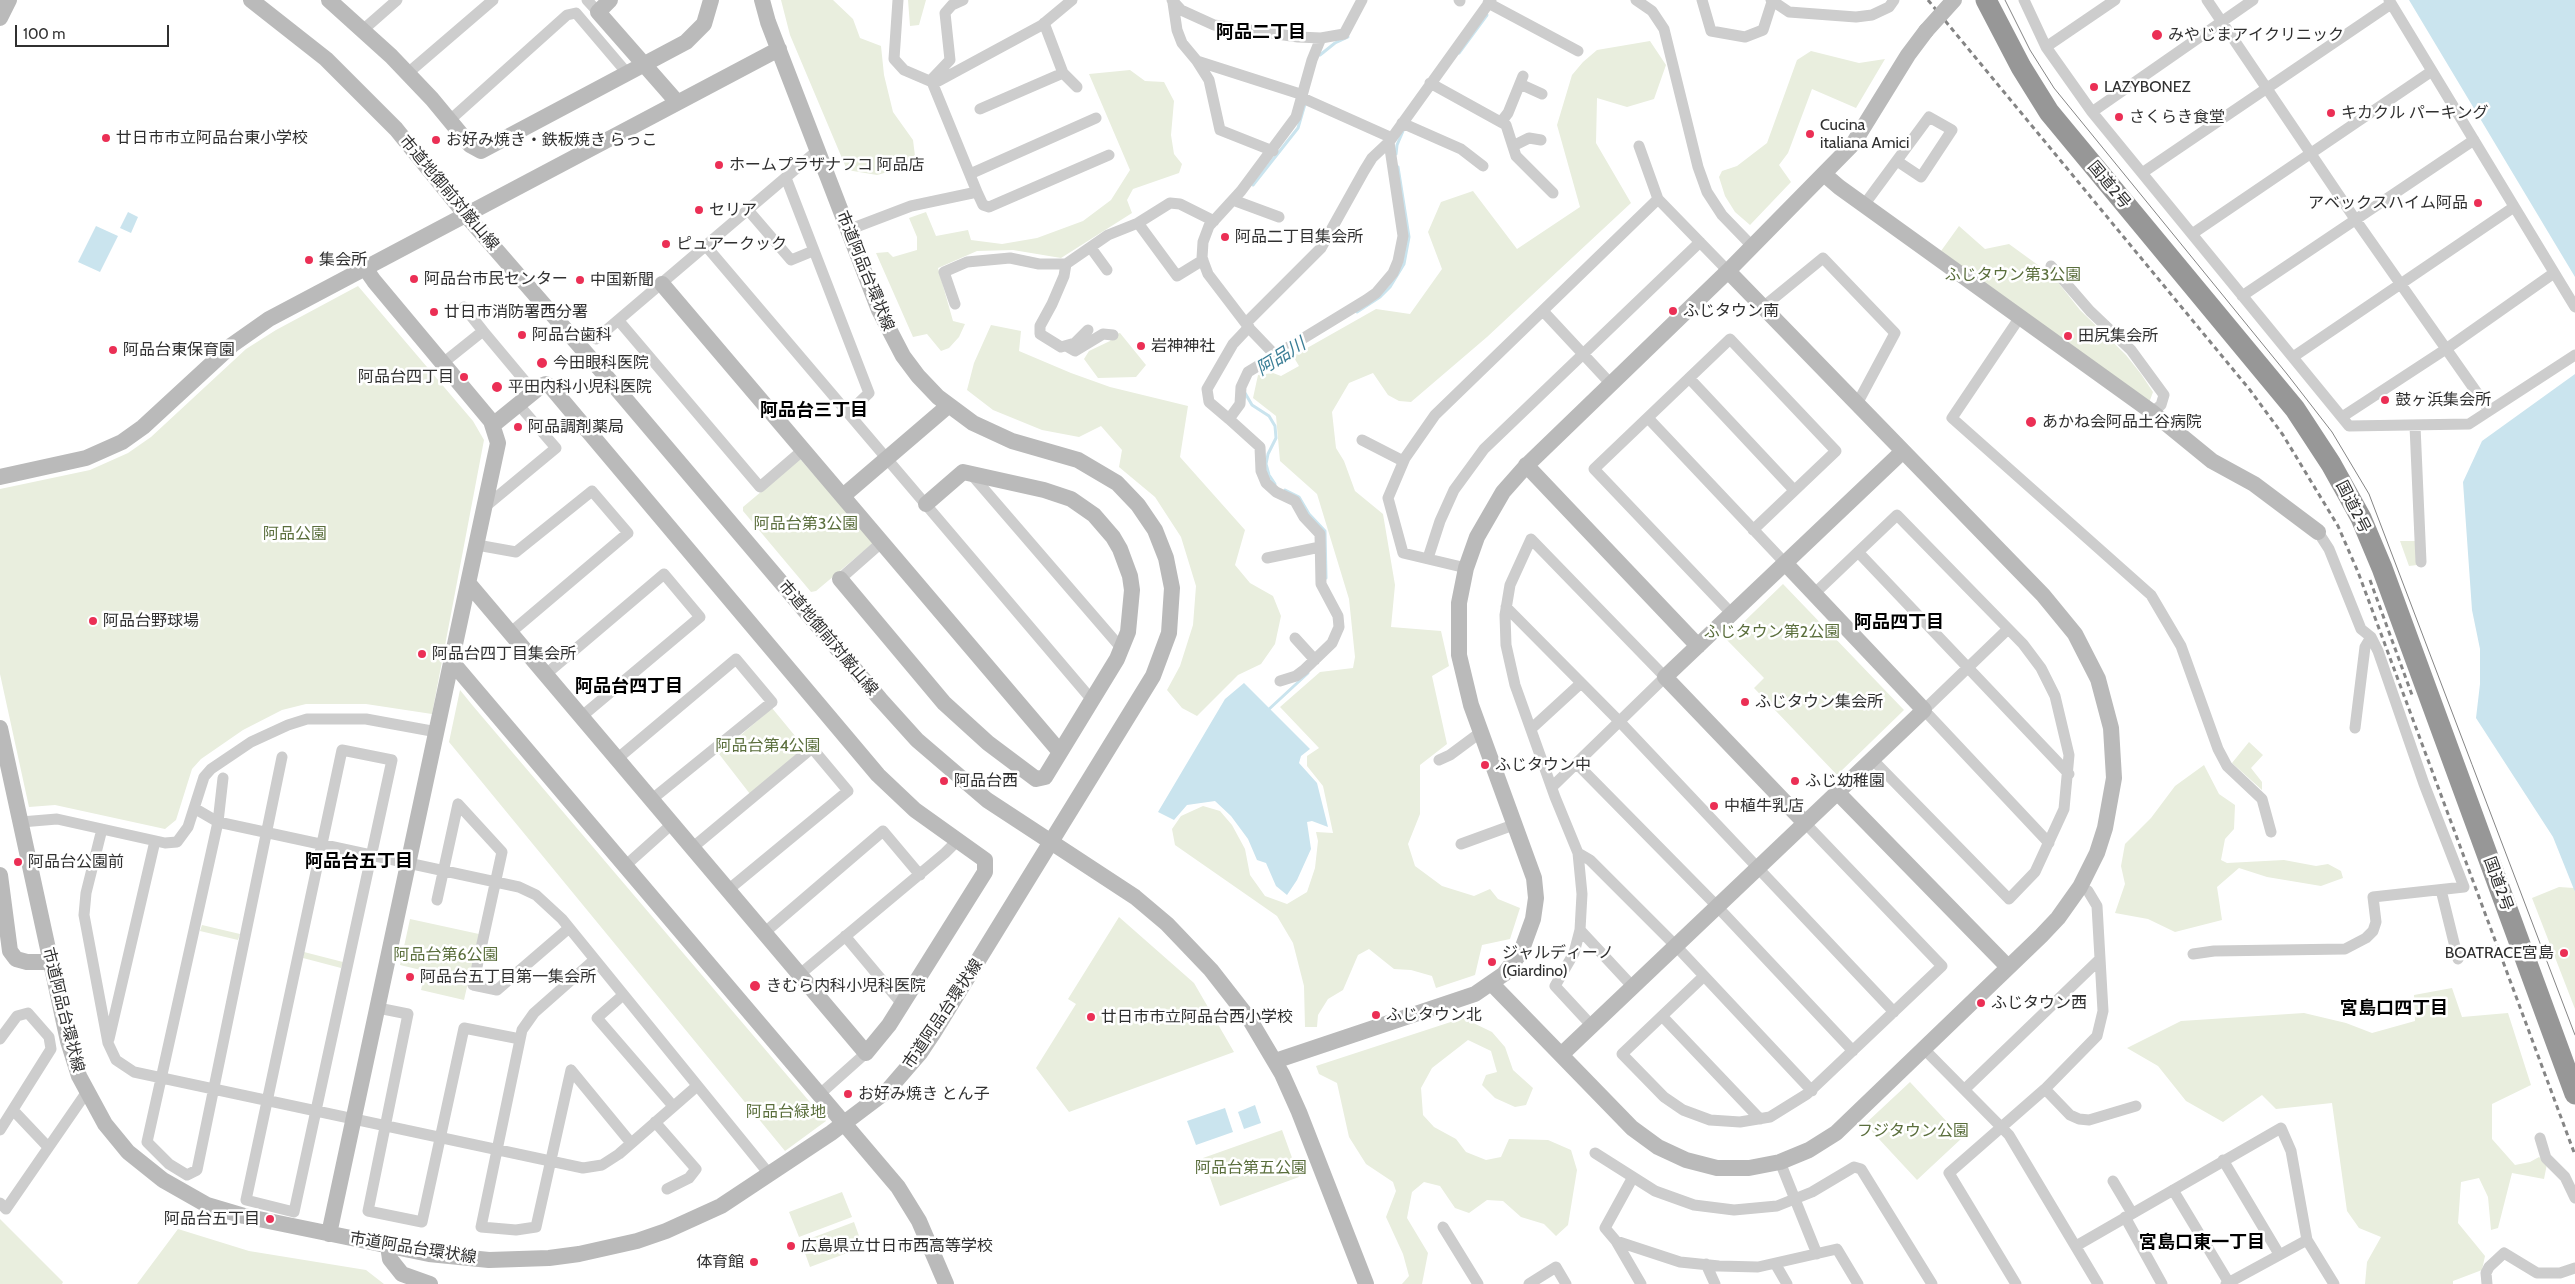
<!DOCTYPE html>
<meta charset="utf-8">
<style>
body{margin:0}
#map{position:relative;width:2575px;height:1284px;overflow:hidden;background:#fff;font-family:Cabin,sans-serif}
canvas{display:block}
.scale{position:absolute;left:15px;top:25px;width:154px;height:22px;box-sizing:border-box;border:2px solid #303030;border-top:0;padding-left:6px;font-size:15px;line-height:18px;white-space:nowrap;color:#303030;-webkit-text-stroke:4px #fff;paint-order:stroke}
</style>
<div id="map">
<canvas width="2575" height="1284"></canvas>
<div class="scale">100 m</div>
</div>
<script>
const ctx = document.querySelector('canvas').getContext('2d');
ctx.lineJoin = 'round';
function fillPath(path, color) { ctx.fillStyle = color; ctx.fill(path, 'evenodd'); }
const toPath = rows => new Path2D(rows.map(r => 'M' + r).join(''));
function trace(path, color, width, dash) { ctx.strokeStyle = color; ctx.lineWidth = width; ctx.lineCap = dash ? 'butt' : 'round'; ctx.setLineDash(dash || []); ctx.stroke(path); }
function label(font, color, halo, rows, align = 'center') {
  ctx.font = font + ' Cabin,"Noto Sans JP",sans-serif'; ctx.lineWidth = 5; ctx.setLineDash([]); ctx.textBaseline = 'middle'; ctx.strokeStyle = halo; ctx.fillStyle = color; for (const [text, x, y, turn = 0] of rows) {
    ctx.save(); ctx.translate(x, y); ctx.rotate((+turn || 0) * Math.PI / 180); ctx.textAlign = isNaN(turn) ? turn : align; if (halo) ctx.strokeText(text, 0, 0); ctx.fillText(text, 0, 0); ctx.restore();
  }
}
fillPath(toPath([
 [781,0,833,0,853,19,860,38,881,46,884,75,893,112,913,140,916,164,877,175,847,170,790,35],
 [908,0,926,0,919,25,910,26],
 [1650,41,1666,65,1654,99,1627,107,1597,98,1596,143,1631,203,1487,337,1411,402,1399,401,1388,395,1373,373,1349,383,1332,412,1336,448,1344,461,1355,491,1383,514,1395,585,1391,627,1441,631,1449,666,1432,676,1447,744,1420,765,1420,814,1408,844,1415,866,1442,886,1474,896,1490,889,1498,899,1520,908,1510,939,1482,945,1475,975,1436,988,1432,976,1411,970,1394,969,1369,949,1358,955,1343,990,1328,999,1318,1015,1317,1027,1305,1027,1304,986,1293,943,1277,916,1175,845,1172,829,1181,816,1203,806,1220,811,1232,825,1245,849,1250,875,1265,896,1287,904,1307,892,1315,868,1318,841,1316,832,1333,833,1323,786,1307,766,1307,756,1319,748,1280,707,1320,672,1353,668,1355,657,1349,599,1317,494,1280,461,1276,416,1253,398,1258,375,1273,373,1281,376,1299,366,1293,356,1376,309,1410,314,1442,269,1428,232,1441,202,1473,191,1517,249,1580,207,1557,125,1572,75,1583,62,1597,50],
 [1811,51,1859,63,1885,59,1856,108,1812,89,1788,153,1779,165,1791,182,1750,225,1735,212,1725,196,1719,177,1722,171,1737,166,1767,143,1797,60],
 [1130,70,1145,81,1164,82,1174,101,1171,135,1174,154,1182,164,1179,173,1133,189,1127,200,1132,213,1061,258,1013,250,977,251,938,268,953,321,965,324,959,337,949,348,941,351,927,334,913,337,876,253,888,252,893,257,917,250,917,237,909,218,926,212,936,236,968,230,971,240,1002,244,1037,238,1083,221,1111,200,1130,170,1089,74],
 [1959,226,1985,249,2009,244,2053,276,2080,310,2126,355,2141,374,2153,392,2149,403,1941,251],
 [358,286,473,421,484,440,432,714,366,704,306,704,282,710,243,730,201,759,192,769,176,820,165,829,55,805,29,807,0,674,0,489,90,470,128,453,151,437,246,349,276,330],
 [991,325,1021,331,1019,351,1071,373,1110,387,1188,406,1180,457,1245,530,1235,565,1250,583,1273,596,1281,616,1275,644,1261,664,1238,675,1197,716,1182,708,1167,690,1180,666,1193,625,1196,586,1181,537,1155,497,1119,467,1122,450,1101,426,1079,437,1042,430,993,410,967,390,974,363],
 [1120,333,1146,365,1136,377,1098,378,1084,359,1089,351,1110,341,1113,335],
 [800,459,872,540,872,544,816,591,811,592,743,511,743,507],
 [2400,541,2416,541,2417,565,2409,566],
 [1783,584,1904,710,1837,775,1754,688,1764,678,1726,639],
 [460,690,473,706,826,1121,785,1151,449,742],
 [772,708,805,748,750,794,719,754],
 [2249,742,2263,755,2251,768,2262,782,2262,790,2232,763],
 [2204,765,2219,794,2235,805,2234,829,2225,839,2221,860,2227,863,2284,860,2316,866,2328,864,2341,871,2343,878,2321,886,2267,877,2239,868,2217,887,2222,920,2175,932,2148,919,2115,913,2125,884,2121,866,2125,844,2151,818,2175,786],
 [2559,887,2574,888,2575,892,2575,1009,2532,898],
 [1119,917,1194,983,1234,1052,1069,1112,1036,1068,1076,1004,1068,999],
 [410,919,479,934,464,1000,421,990,425,971,400,965],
 [202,925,240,934,238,940,200,931],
 [304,952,343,962,341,968,303,958],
 [2452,988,2462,1017,2508,1013,2531,1085,2492,1104,2492,1139,2515,1165,2530,1162,2539,1157,2547,1164,2544,1179,2512,1173,2498,1228,2491,1230,2488,1197,2479,1178,2461,1182,2458,1223,2485,1256,2482,1270,2453,1281,2453,1284,2365,1284,2367,1262,2381,1237,2359,1228,2347,1211,2332,1103,2276,1109,2262,1095,2223,1122,2186,1101,2158,1066,2127,1048,2181,1021,2304,1013,2346,1023,2372,1033,2415,1021,2414,995],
 [1463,1018,1492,1032,1505,1047,1513,1070,1533,1088,1526,1105,1515,1107,1495,1098,1482,1085,1486,1075,1497,1072,1491,1051,1468,1040,1432,1068,1421,1088,1423,1115,1434,1127,1456,1139,1466,1152,1486,1160,1501,1157,1509,1139,1548,1140,1571,1150,1577,1170,1568,1225,1556,1236,1544,1224,1521,1217,1503,1201,1487,1200,1469,1213,1455,1208,1440,1186,1424,1182,1412,1192,1407,1218,1428,1253,1422,1284,1402,1284,1409,1276,1403,1254,1386,1217,1396,1191,1393,1182,1366,1164,1349,1137,1337,1083,1319,1074,1316,1066],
 [1910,1082,1962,1138,1917,1180,1865,1124],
 [1282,1130,1299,1177,1220,1206,1203,1158],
 [842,1192,852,1217,799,1237,789,1212],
 [0,1219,63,1282,62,1284,0,1284],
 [854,1222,863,1247,810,1267,801,1242],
 [178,1229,249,1251,366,1270,384,1284,137,1284]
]), '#e9eede');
fillPath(toPath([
 [2409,0,2575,0,2575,277],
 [128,212,138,217,131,233,120,228],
 [96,226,118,236,100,272,78,262],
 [2575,374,2575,892,2553,837,2476,718,2480,684,2480,649,2472,610,2463,482,2482,441],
 [1244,683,1310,749,1301,756,1299,763,1317,783,1328,827,1312,821,1307,822,1311,849,1297,880,1287,895,1276,886,1266,863,1257,860,1248,839,1231,816,1215,801,1187,805,1174,820,1158,812,1225,699],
 [1255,1105,1261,1123,1244,1129,1238,1112],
 [1225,1108,1233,1132,1196,1145,1187,1121]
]), '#cae4ee');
trace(toPath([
 [1459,53,1487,15],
 [1320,55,1335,43,1348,37],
 [1396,154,1397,145,1403,131],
 [1253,185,1298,128,1305,104],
 [1357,312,1380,297,1390,287,1404,264,1409,237,1398,167],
 [1245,393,1252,405,1269,416,1275,426,1276,438,1268,454,1266,464,1269,475,1275,484],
 [1285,490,1299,497,1309,514,1325,531,1326,578],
 [1267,711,1308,673]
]), '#cae4ee', 3);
trace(toPath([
 [587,0,598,12],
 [1172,0,1181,10,1214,25,1298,37,1321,38],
 [1459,0,1460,1],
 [1636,0,1652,11,1664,29,1698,167,1707,192,1722,215,1752,246],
 [1702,0,1711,31,1745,37,1763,30,1772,2],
 [1771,0,1789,12,1856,17,1872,15,1889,7,1894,0],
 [2024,0,2046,47,2092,112,2349,426,2469,424,2575,355],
 [2207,0,2355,219,2489,410],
 [2389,0,2575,307],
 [1173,3,1177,30,1182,43,1197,61,1297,93,1307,100,1392,138],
 [1488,3,1578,51],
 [1044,23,1063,73,1077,87],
 [364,29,397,0],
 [2046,47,2115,0],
 [1197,61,1209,80,1220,130,1273,151],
 [408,73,493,0],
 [930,81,950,60,945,13,952,5,963,0],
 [1430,83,1506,125,1516,156,1553,193],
 [933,84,1042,25,1072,0],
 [1520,84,1542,94],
 [980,109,1063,73],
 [2092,112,2253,0],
 [450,120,567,15,576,13,627,73],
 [1501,122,1508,113,1523,76],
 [1402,123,1461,149,1483,166],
 [1513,146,1529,138,1541,140],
 [1639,146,1658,199,1728,271],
 [2142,173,2391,4],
 [970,174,1096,118],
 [786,178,869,393,848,413],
 [977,192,983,205,989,207,1109,155],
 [1233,200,1279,217],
 [1864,205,1929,117,1952,130,1921,177,1897,161],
 [748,210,791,260,813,251],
 [1138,223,1177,276,1203,260],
 [848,230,911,206,977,192,932,82,904,70,894,59,898,0],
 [2192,234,2432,71],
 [706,246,1092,700],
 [1091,248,1107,270],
 [2051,266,2090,311,2131,350,2164,395,2161,405,2152,412],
 [2242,296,2474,140],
 [955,304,944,272,967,262,1010,258,1039,264,1066,264],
 [1763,307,1823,258,1895,333,1857,404],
 [1543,311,1610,383],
 [2020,317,1952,418,2151,595,2181,646,2218,749,2227,766,2262,799,2271,832],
 [619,321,760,487,803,450],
 [1246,323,1321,248,1364,171,1372,158,1389,142],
 [1088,330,1075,343,1061,347,1040,334,1040,326,1052,304,1064,276,1066,264,1108,235,1138,223,1170,203,1180,204,1214,221],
 [483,331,534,392],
 [596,339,818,150],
 [1068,347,1075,351,1103,334,1113,335],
 [1274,354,1250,329,1208,274,1202,258,1203,242,1209,226,1241,191,1296,117,1312,60,1321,38,1344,34,1362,0],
 [2293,357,2514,207],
 [443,363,483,331,464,307],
 [1689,378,1794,490],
 [2342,417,2446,349,2554,273],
 [1648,418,1785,563],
 [1229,419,1209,402,1207,389,1233,344,1249,327],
 [2415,426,2421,562],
 [1362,440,1403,461],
 [971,474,1122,649],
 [486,506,556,448,518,404],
 [477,545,516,552,592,491,628,533,510,633],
 [1858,552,2069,774],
 [1267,558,1320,547],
 [1428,558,1440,521,1454,490,1484,449,1700,242],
 [1466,568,1403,553,1388,498,1405,458,1435,415,1658,199],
 [840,579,882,542],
 [1814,594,1897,515,2023,644,2041,668,2055,696,2069,755,2064,809,2035,872,2009,899,1872,759],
 [1506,607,1620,722,1894,1012],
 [1732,614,1594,469,1730,339,1836,451,1753,530],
 [2008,629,1924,710,2049,843],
 [1295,638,1315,660],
 [545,675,664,574,700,617,581,717],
 [1280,681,1296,676,1304,670,1332,643,1339,627,1338,616,1321,584,1320,534,1304,517,1295,501,1276,492,1266,483,1261,471,1260,447,1229,419,1240,404,1241,387,1248,372,1366,300,1376,293,1393,273,1398,261,1403,236,1389,142,1491,0],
 [2355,728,2365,647,2371,637],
 [1531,729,1580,684],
 [342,750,392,760,294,1212,246,1200,342,750],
 [617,759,736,659,772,702,651,800],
 [1439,760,1450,755,1481,732],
 [1576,763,1711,900,1853,1051],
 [223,778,218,822,147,1142,169,1164,187,1175,197,1170,282,757],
 [1552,787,1665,677,1531,539,1510,585,1505,615,1506,645,1515,685,1555,797,1578,853,1582,894,1580,930,1574,953,1555,986,1592,1026],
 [458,804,502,852,473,985,497,990,569,928],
 [194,808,218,822,519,887,536,895,562,919,770,1175],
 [21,822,57,819,165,843,177,842,188,827,204,777,211,769,251,742,288,725,307,719,366,719,437,732],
 [102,829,86,893,84,915,108,1043,116,1060,134,1072,583,1168,602,1165,619,1154,697,1086],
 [1461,844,1516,824],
 [692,848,812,748,848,791,728,890],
 [1578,853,1590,860,1676,946,1812,1091],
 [625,866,672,824],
 [2441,890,2458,959],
 [437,900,458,804],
 [1580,930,1633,987],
 [764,933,883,831,920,875],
 [845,936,902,1004],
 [2193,954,2214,951,2345,949,2366,938,2373,931,2376,922,2373,897,2464,887,2424,784,2378,651,2371,637,2361,629,2329,549,2318,532],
 [799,975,945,853,957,841],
 [1704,976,1622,1054,1664,1097,1683,1110,1710,1120,1740,1122,1770,1117,1807,1094,1942,966,1805,823],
 [623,995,597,1018,673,1106],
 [378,1008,408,1014,368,1211,422,1222,464,1028,520,1039],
 [1662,1016,1760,1119],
 [0,1039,17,1016,28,1013,49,1037,51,1049,0,1130],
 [109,1039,155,841],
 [1923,1048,2009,1135,2098,1284],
 [571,1070,536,1227,516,1230,481,1227,522,1030,534,1013,594,960],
 [571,1070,631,1143],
 [1965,1089,2100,959],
 [2045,1089,2070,1115,2079,1119,2089,1120,2136,1106],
 [820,1094,866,1053],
 [13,1110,48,1147],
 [655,1122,696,1169,689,1178,667,1189],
 [2540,1138,2546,1158,2565,1177,2575,1198],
 [1595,1153,1655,1191,1694,1205,1734,1210,1777,1206,1812,1192,1854,1167,1861,1169,1932,1284],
 [2223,1160,2279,1254],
 [1780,1162,1817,1254],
 [1633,1177,1605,1228,1616,1241,1641,1284],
 [2113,1181,2132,1213],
 [2173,1190,2229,1283],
 [0,1203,6,1209,86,1093],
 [2125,1217,2162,1284],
 [1443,1227,1478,1284],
 [1616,1241,1680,1262,1719,1266,1758,1267,1837,1249,1858,1284],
 [2076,1246,2281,1128,2291,1151,2307,1240,2334,1284],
 [1706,1264,1715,1284],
 [1776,1265,1787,1284],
 [1529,1284,1556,1267,1566,1284],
 [2016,1284,1949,1173,2045,1089,2097,1036,2103,1011,2097,906,2088,891,2080,887],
 [2226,1284,2307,1240],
 [2487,1284,2486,1273,2489,1267,2504,1253,2537,1273,2560,1273,2575,1268]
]), '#cdcdcd', 11);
trace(toPath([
 [251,0,326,59,396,129,465,214,605,375,880,699,917,740,987,800,1135,897,1167,924,1211,970,1250,1020,1282,1074,1299,1112,1366,1284],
 [329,0,391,56,432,99,470,145,481,151,686,42,704,24,711,0],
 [610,0,598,12,677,102],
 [0,18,9,0],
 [1824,174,1839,187,2152,412,2212,461,2254,484,2318,532],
 [662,284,1060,752],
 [1526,465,1698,646],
 [0,477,86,458,122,442,143,427,232,345,269,319,779,49],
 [843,496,948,406],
 [840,579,944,703,988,743,1036,779,1045,777,1117,659,1128,632,1132,590,1130,576,1120,549,1113,537,1094,515,1071,499,1044,490,963,472,926,504],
 [469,584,866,1053,889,1025,985,872,985,860,915,810,878,775,551,387,546,384,541,386,493,425],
 [452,662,898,1187,919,1221,946,1284],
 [0,728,68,1041,79,1076,105,1124,128,1152,163,1180,207,1205,244,1216,429,1254,489,1260,549,1258,579,1254,637,1241,666,1231,721,1206,831,1133,888,1090,920,1053,934,1032,1153,676,1169,633,1172,588,1166,558,1155,530,1138,505,1117,483,1078,460,1012,441,973,423,938,397,918,376,903,356,879,310,768,22,762,0],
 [1837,792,2008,967],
 [1805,823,1665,677,1902,452],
 [0,875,10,951,16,959,27,962,51,962],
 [1492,984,1632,1128,1658,1147,1686,1160,1717,1168,1749,1168,1780,1162,1809,1150,1836,1133,2041,936,2058,918,2080,887,2097,853,2105,828,2114,778,2111,728,2098,679,2075,634,2043,595,1728,271],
 [1561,1055,1924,710,1785,563],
 [1275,1061,1475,994,1504,974,1521,952,1533,919,1536,898,1534,878,1471,705,1459,655,1459,603,1466,568,1477,537,1503,492,1526,466,1728,271,1853,144,1908,55,1926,31],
 [329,1234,498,443,491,421,374,281,365,268],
 [388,1246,390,1259,402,1274,430,1284]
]), '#bababa', 16);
trace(toPath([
 [1986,0,2021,67,2049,112,2295,409,2331,464,2361,518,2382,568,2575,1094]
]), '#979797', 21);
trace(toPath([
 [2005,0,2030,50,2054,88,2287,374,2332,432,2369,494,2575,1035]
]), '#858585', 1);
trace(toPath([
 [1928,0,2250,390,2283,435,2338,526,2358,572,2575,1155],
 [2370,580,2412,695]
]), '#858585', 3, [5, 4]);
trace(toPath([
 [1926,31,1954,0]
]), '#bababa', 16);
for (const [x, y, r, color] of [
 [2157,35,6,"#eb2f55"],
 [2094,87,5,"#eb2f55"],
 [2331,113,5,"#eb2f55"],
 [2119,117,5,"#eb2f55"],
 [1810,134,5,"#eb2f55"],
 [106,138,5,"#eb2f55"],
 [436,140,5,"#eb2f55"],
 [719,165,5,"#eb2f55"],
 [2478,203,5,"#eb2f55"],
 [699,210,5,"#eb2f55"],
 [1225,237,5,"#eb2f55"],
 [666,244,5,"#eb2f55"],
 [309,260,5,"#eb2f55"],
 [414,279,5,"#eb2f55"],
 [580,280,5,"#eb2f55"],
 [1673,311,5,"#eb2f55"],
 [434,312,5,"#eb2f55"],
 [522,335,5,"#eb2f55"],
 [2068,336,5,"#eb2f55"],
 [1141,346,5,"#eb2f55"],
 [113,350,5,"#eb2f55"],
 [542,363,6,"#eb2f55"],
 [464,377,5,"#eb2f55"],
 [497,387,6,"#eb2f55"],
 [2385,400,5,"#eb2f55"],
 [2031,422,6,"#eb2f55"],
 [518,427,5,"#eb2f55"],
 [93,621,5,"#eb2f55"],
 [422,654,5,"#eb2f55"],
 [1745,702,5,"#eb2f55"],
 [1485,765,5,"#eb2f55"],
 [944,781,5,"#eb2f55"],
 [1795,781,5,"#eb2f55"],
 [1714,806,5,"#eb2f55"],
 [18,862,5,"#eb2f55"],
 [2564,953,5,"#eb2f55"],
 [1492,962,5,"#eb2f55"],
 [410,977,5,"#eb2f55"],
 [755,986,6,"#eb2f55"],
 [1981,1003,5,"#eb2f55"],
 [1376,1015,5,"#eb2f55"],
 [1091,1017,5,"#eb2f55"],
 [848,1094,5,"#eb2f55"],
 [270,1219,5,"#eb2f55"],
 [791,1246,5,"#eb2f55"],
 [754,1262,5,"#eb2f55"]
]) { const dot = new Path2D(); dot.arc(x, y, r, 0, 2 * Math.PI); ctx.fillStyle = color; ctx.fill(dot); trace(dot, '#fff', 2); }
label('16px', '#303030', '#fff', [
 ["みやじまアイクリニック",2168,35],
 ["LAZYBONEZ",2104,87],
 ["キカクル パーキング",2341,113],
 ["さくらき食堂",2129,117],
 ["Cucina",1820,125],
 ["italiana Amici",1820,143],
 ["廿日市市立阿品台東小学校",116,138],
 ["お好み焼き・鉄板焼き らっこ",446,140],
 ["ホームプラザナフコ 阿品店",729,165],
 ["アベックスハイム阿品",2468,203,"right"],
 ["セリア",709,210],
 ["阿品二丁目集会所",1235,237],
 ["ピュアークック",676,244],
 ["集会所",319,260],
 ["阿品台市民センター",424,279],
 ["中国新聞",590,280],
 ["ふじタウン南",1683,311],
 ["廿日市消防署西分署",444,312],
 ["阿品台歯科",532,335],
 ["田尻集会所",2078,336],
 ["岩神神社",1151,346],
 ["阿品台東保育園",123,350],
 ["今田眼科医院",553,363],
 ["阿品台四丁目",454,377,"right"],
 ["平田内科小児科医院",508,387],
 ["鼓ヶ浜集会所",2395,400],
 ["あかね会阿品土谷病院",2042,422],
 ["阿品調剤薬局",528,427],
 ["阿品台野球場",103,621],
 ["阿品台四丁目集会所",432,654],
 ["ふじタウン集会所",1755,702],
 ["ふじタウン中",1495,765],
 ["阿品台西",954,781],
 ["ふじ幼稚園",1805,781],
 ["中植牛乳店",1724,806],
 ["阿品台公園前",28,862],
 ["ジャルディーノ",1502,953],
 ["(Giardino)",1502,971],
 ["BOATRACE宮島",2554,953,"right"],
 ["阿品台五丁目第一集会所",420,977],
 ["きむら内科小児科医院",766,986],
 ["ふじタウン西",1991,1003],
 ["ふじタウン北",1386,1015],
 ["廿日市市立阿品台西小学校",1101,1017],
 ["お好み焼き とん子",858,1094],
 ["阿品台五丁目",260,1219,"right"],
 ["広島県立廿日市西高等学校",801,1246],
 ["体育館",744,1262,"right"]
], 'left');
label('16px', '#303030', '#fff', [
 ["国道2号",2109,185,50],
 ["市道地御前対厳山線",449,193,50],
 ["市道阿品台環状線",865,271,68],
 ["国道2号",2353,507,63],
 ["市道地御前対厳山線",828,638,50],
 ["国道2号",2498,884,70],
 ["市道阿品台環状線",63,1010,76],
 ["市道阿品台環状線",943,1014,-56],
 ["市道阿品台環状線",413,1248,9]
]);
label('16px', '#5a6e3c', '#fff', [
 ["ふじタウン第3公園",2013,275],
 ["阿品台第3公園",806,524],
 ["阿品公園",295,534],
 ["ふじタウン第2公園",1772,632],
 ["阿品台第4公園",768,746],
 ["阿品台第6公園",446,955],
 ["阿品台緑地",786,1112],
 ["フジタウン公園",1913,1131],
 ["阿品台第五公園",1251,1168]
]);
label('bold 18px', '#000', '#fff', [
 ["阿品二丁目",1261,33],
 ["阿品台三丁目",814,411],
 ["阿品四丁目",1899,623],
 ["阿品台四丁目",629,687],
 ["阿品台五丁目",359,862],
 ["宮島口四丁目",2394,1009],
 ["宮島口東一丁目",2202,1243]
]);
label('italic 18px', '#3b7e96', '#fff', [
 ["阿品川",1281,357,-32]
]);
</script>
